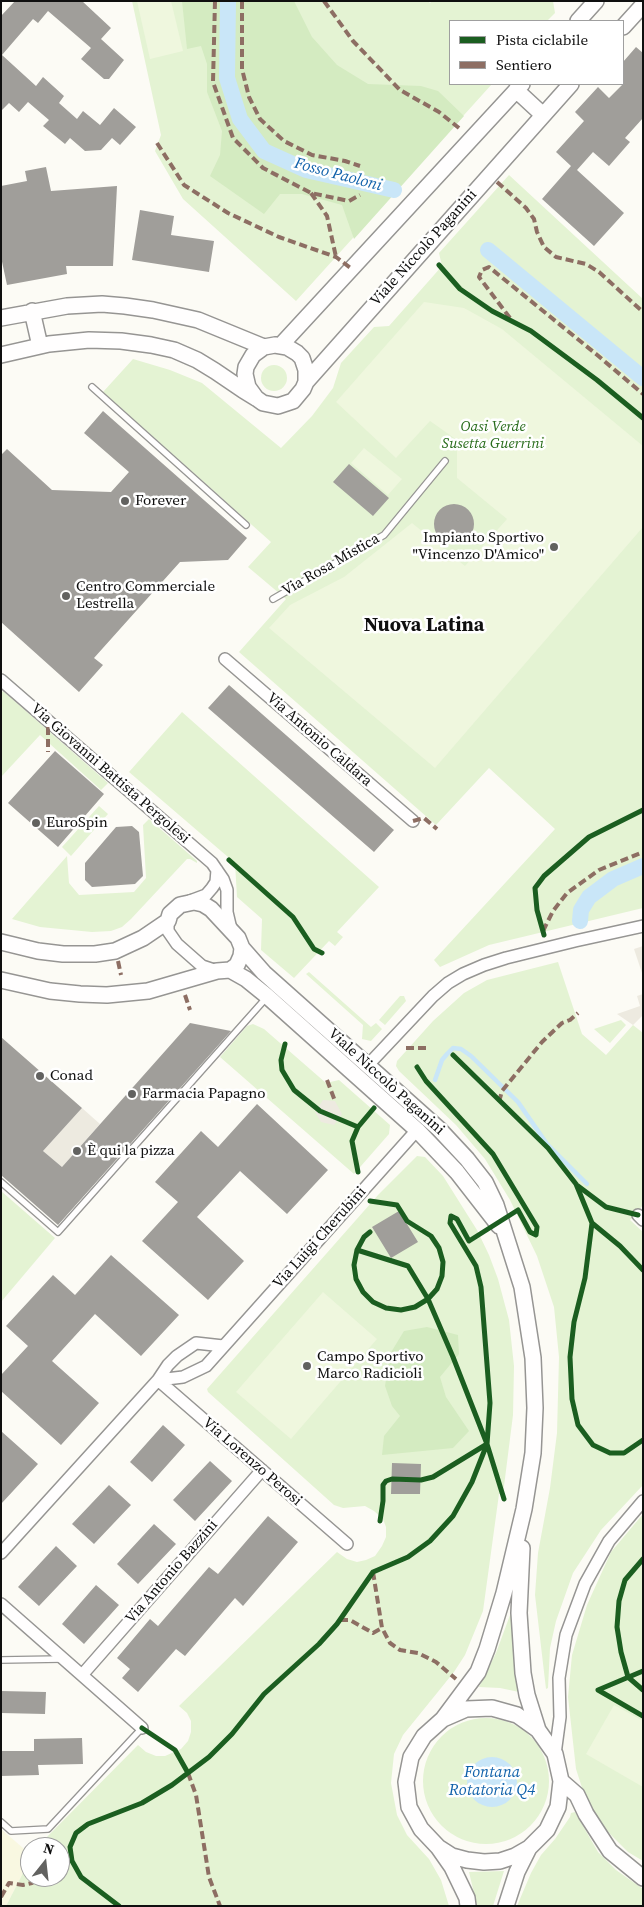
<!DOCTYPE html>
<meta charset="utf-8">
<style>
body{margin:0}
#map{position:relative;width:644px;height:1907px;overflow:hidden;background:#fcfbf5;font-family:"Source Serif 4",serif}
canvas{display:block}
.frame{position:absolute;inset:0;border:2px solid #0f0f0f;pointer-events:none}
.legend{position:absolute;left:449px;top:20px;width:175px;height:65px;box-sizing:border-box;background:#fff;border:1px solid #9f9f9f;margin:0;padding:6px 9px;list-style:none;font-size:15px;color:#0f0f0f}
.legend li{display:flex;align-items:center;gap:10px;height:25px}
.legend b{width:25px;border:1px solid #9f9f9f}
.north{position:absolute;left:20px;top:1837px;width:50px;height:50px;box-sizing:border-box;background:#fff;border:1px solid #9f9f9f;border-radius:50%;rotate:16deg;font-size:14px;font-weight:700;line-height:20px;text-align:center;color:#0f0f0f}
.north::after{content:'';display:block;margin:auto;width:18px;height:22px;background:#626260;clip-path:polygon(50% 0,100% 100%,50% 72%,0 100%)}
</style>
<div id="map">
<canvas width="644" height="1907"></canvas>
<div class="frame"></div>
<ul class="legend">
<li><b style="height:6px;background:#1b5e20"></b>Pista ciclabile</li>
<li><b style="height:6px;background:#8d6e63"></b>Sentiero</li>
</ul>
<div class="north">N</div>
</div>
<script>
const ctx = document.querySelector('canvas').getContext('2d');
ctx.lineJoin = 'round';
function fillPath(path, color) { ctx.fillStyle = color; ctx.fill(path, 'evenodd'); }
const toPath = rows => new Path2D(rows.map(r => 'M' + r).join(''));
function trace(path, color, width, dash) { ctx.strokeStyle = color; ctx.lineWidth = width; ctx.lineCap = dash ? 'butt' : 'round'; ctx.setLineDash(dash || []); ctx.stroke(path); }
function label(font, color, halo, rows, align = 'center') {
  ctx.font = font + ' "Source Serif 4",serif'; ctx.lineWidth = 5; ctx.setLineDash([]); ctx.textBaseline = 'middle'; ctx.strokeStyle = halo; ctx.fillStyle = color; for (const [text, x, y, turn = 0] of rows) {
    ctx.save(); ctx.translate(x, y); ctx.rotate((+turn || 0) * Math.PI / 180); ctx.textAlign = isNaN(turn) ? turn : align; if (halo) ctx.strokeText(text, 0, 0); ctx.fillText(text, 0, 0); ctx.restore();
  }
}
fillPath(toPath([
 [1,1829,30,1854,22,1875,6,1906,1,1906]
]), '#f9f8e1');
fillPath(toPath([
 [132,1,428,1,430,3,432,1,553,1,555,13,547,21,450,21,450,84,492,84,296,301,183,199,155,151,161,135],
 [509,175,643,299,643,908,489,945,440,967,434,960,555,829,489,768,436,825,239,652,286,599,248,567,271,542,103,392,133,359,170,370,202,383,281,448,312,416,333,388,341,363,374,327,389,326,442,266,439,253],
 '261 378a13 13 0 1 1 26 0a13 13 0 1 1-26 0Z',
 [3,691,108,783,101,790,40,735,1,777,1,693],
 [182,712,379,887,337,932,343,937,335,946,329,941,294,978,261,950,262,919,237,897,235,863,129,772],
 [99,806,108,814,71,856,62,847],
 [149,819,197,861,197,863,190,859,187,859,131,919,122,927,111,931,92,932,40,927,12,919,67,856,69,883,79,895,134,892,146,878,143,825],
 [558,962,582,1034,606,1055,633,1025,643,1033,643,1205,630,1220,643,1232,643,1485,601,1530,573,1573,556,1621,550,1648,548,1688,546,1689,535,1595,538,1553,550,1488,557,1433,559,1357,554,1307,537,1256,510,1200,485,1159,456,1125,399,1071,396,1066,397,1061,433,1021,464,993,487,980],
 [309,972,371,1027,376,1023,382,1029,371,1041,362,1039,363,1025,306,974],
 [400,996,404,996,406,1001,385,1025,379,1020],
 [621,1020,626,1025,610,1043,594,1029],
 [253,1024,264,1029,326,1083,339,1080,390,1125,389,1134,354,1174,220,1057,247,1026],
 [417,1156,425,1157,443,1176,477,1230,489,1255,498,1279,509,1320,514,1366,513,1415,503,1494,499,1494,483,1611,465,1655,454,1672,403,1735,394,1754,391,1783,397,1815,407,1835,429,1859,441,1880,449,1906,6,1906,22,1875,30,1854,30,1877,60,1877,60,1847,37,1847,138,1745,146,1752,156,1756,165,1756,181,1749,188,1741,191,1732,191,1721,187,1713,179,1706,337,1552,347,1559,357,1562,366,1560,375,1556,382,1546,386,1537,386,1527,383,1519,374,1511,365,1506,343,1508,334,1505,208,1392,207,1389,378,1195],
 [1,1191,55,1238,1,1302],
 [643,1514,643,1861,628,1852,596,1820,586,1800,576,1769,568,1697,572,1655,587,1605,611,1552],
 [513,1607,519,1692,500,1688,479,1687,496,1653],
 '423 1781a63 63 0 1 1 126 0a63 63 0 1 1-126 0Z',
 [575,1812,598,1852,616,1870,643,1889,643,1906,517,1906,531,1873,541,1855,555,1839,570,1817,571,1813],
 [504,1871,493,1906,477,1906,469,1872]
]), '#e4f3d3');
fillPath(toPath([
 [182,1,294,1,312,37,337,65,368,84,421,86,438,91,464,116,354,239,342,205,302,194,280,194,264,214,210,176,220,155,222,131,207,92,207,64,201,46,187,49],
 [427,1327,458,1335,459,1354,440,1377,446,1397,469,1431,453,1448,382,1455,384,1436,400,1416,392,1406,385,1386,390,1354,404,1331]
]), '#d4ebc1');
fillPath(toPath([
 [137,1,171,1,183,51,150,59],
 [424,302,464,308,502,329,643,446,643,527,435,768,269,628,290,605,344,577,412,523,465,566,507,519,457,478,457,440,430,421,396,458,336,402],
 [364,448,402,479,388,495,351,463],
 [323,1292,377,1339,291,1439,236,1392],
 [614,1705,643,1721,643,1787,586,1754]
]), '#eff7de');
fillPath(toPath([
 [643,946,643,976,634,949],
 [643,994,643,1015,633,1025,617,1014,640,1006,637,996],
 [323,1100,335,1101,342,1114,334,1125,321,1122,315,1112],
 [82,1108,100,1124,62,1167,43,1151]
]), '#edeae0');
fillPath(toPath([
 '467 1782a25 25 0 1 1 50 0a25 25 0 1 1-50 0Z'
]), '#c9e6f8');
trace(toPath([
 [435,1080,442,1060,447,1054,453,1048,461,1049,471,1056,518,1102,547,1144,587,1184]
]), '#c9e6f8', 4.5);
trace(toPath([
 [228,1,227,78,240,119,264,151,306,170,394,190],
 [488,250,643,378],
 [580,921,581,910,589,897,613,879,643,866]
]), '#c9e6f8', 16);
fillPath(toPath([
 [15,1,82,1,111,28,101,39,124,60,109,79,104,79,81,59,91,48,48,11,38,23,33,19,2,55,36,86,43,77,64,96,59,103,77,119,83,111,100,125,114,108,136,127,120,145,112,138,101,150,85,151,70,138,65,144,43,126,49,120,28,102,19,112,9,103,1,111,1,16],
 [636,47,643,53,643,118,625,138,630,142,609,166,593,152,577,170,624,213,594,246,542,199,571,166,556,152,584,121,575,112,598,87,609,98,623,84,623,62],
 [46,167,51,191,117,186,113,266,66,266,67,274,7,285,1,257,1,186,27,181,25,171],
 [140,210,174,216,171,235,214,241,209,272,132,260],
 [103,411,247,538,228,560,180,562,94,658,103,665,79,692,1,622,1,455,7,449,52,490,111,492,129,472,84,433],
 [349,464,389,498,373,516,333,482],
 '434 524a20 20 0 1 1 40 0a20 20 0 1 1-40 0Z',
 [229,685,394,830,374,852,208,708],
 [55,751,104,794,58,847,8,803],
 [132,826,139,832,143,876,135,884,92,887,85,880,85,863,116,827],
 [190,1023,231,1031,58,1225,1,1175,1,1037,82,1108,43,1151,62,1167],
 [257,1104,328,1170,287,1214,240,1171,197,1217,244,1261,208,1300,142,1241,178,1202,155,1182,201,1131,218,1147],
 [399,1211,418,1242,391,1258,372,1227],
 [111,1255,179,1315,141,1356,95,1314,52,1361,99,1403,61,1445,1,1391,1,1375,28,1346,6,1326,53,1275,75,1295],
 [163,1425,185,1445,152,1482,130,1462],
 [1,1431,38,1464,1,1504],
 [210,1461,232,1481,195,1521,173,1500],
 [392,1463,421,1464,420,1494,391,1494],
 [109,1485,131,1505,94,1544,72,1524],
 [268,1516,298,1542,243,1606,235,1598,185,1656,176,1649,138,1692,122,1678,130,1669,117,1658,150,1619,158,1626,209,1567,218,1574],
 [154,1524,176,1544,138,1584,117,1564],
 [56,1546,77,1566,39,1606,18,1587],
 [96,1585,119,1605,84,1644,62,1624],
 [1,1691,46,1692,45,1714,1,1713],
 [82,1738,83,1764,38,1765,39,1775,1,1776,1,1751,34,1751,34,1739]
]), '#a09e9a');
const service = toPath([
 [92,387,246,525],
 [273,599,384,535,445,461],
 [1,1182,58,1232,267,997],
 [1,1660,62,1659],
 [1,1822,11,1831,48,1829,142,1728]
]);
const minor = toPath([
 [225,659,413,821],
 [1,680,212,863,223,879,227,890,227,912,231,929],
 [190,901,206,895,212,888,216,882,217,870],
 [168,921,168,931,177,944,202,966,217,971],
 [368,1065,433,996,448,983,463,974,484,965,506,958,575,941,643,926],
 [638,1215,643,1220],
 [158,1380,183,1377,206,1366,417,1130],
 [158,1380,347,1544],
 [1,1553,158,1380,168,1365,177,1356,196,1343,223,1346],
 [1,1604,142,1728],
 [82,1675,262,1470],
 [555,1754,560,1717,559,1678,566,1635,585,1584,609,1541,643,1501]
]);
const tertiary = toPath([
 [578,21,596,1],
 [623,27,643,5],
 [516,90,543,115],
 [32,311,40,346],
 [1,318,67,306,102,304,125,306,153,310,198,320,264,347],
 [281,345,522,84],
 [1,355,49,344,89,340,121,341,151,345,174,350,197,360,215,371,243,390,256,398,263,403,278,406,293,401,303,389,306,382,306,370,302,358,297,353,287,347,275,345,264,347,253,355,246,367,245,374,248,387,256,398],
 [306,382,571,84],
 [1,942,38,951,63,954,95,954,115,951,143,938,168,921,170,914,180,905,194,902,203,904,211,909,238,938,242,948,241,956,237,965,230,970,217,971,148,991,107,995,80,994,50,991,1,980],
 [242,948,264,973,439,1129,467,1159,485,1182,496,1205,522,1287,533,1358,535,1408,533,1453,524,1509,504,1593,487,1649,478,1672,443,1719],
 [230,970,246,979,267,996,417,1130,457,1172,499,1226],
 [522,1548,519,1613,523,1673,527,1695,538,1730],
 [561,1781,577,1795,586,1814,610,1851,643,1878],
 [438,1847,452,1856,467,1860,484,1862,500,1861,515,1856,529,1848,547,1830,558,1807,561,1781,555,1754,538,1730,517,1715,492,1708,466,1709,443,1719,424,1736,411,1757,406,1782,409,1807,421,1829,438,1847,452,1867,467,1898,468,1906],
 [506,1906,517,1872,529,1848]
]);
trace(service, '#969593', 8);
trace(minor, '#969593', 14);
trace(tertiary, '#969593', 18);
trace(service, '#fffefe', 5.5);
trace(minor, '#fffefe', 11);
trace(tertiary, '#fffefe', 15);
trace(toPath([
 [215,1,213,82,233,138,263,168,311,193,349,201,360,195],
 [242,1,242,69,249,97,260,119,284,141,312,155,345,161,360,166],
 [324,1,353,41,400,90,439,112,459,128],
 [157,143,184,185,228,213,279,237,336,257,352,269],
 [497,182,526,208,534,219,537,232,544,247,556,257,586,264,599,272,643,312],
 [311,193,327,216,336,257],
 [510,318,479,277,482,270,489,267,596,354,643,394],
 [48,727,48,752],
 [413,821,424,818,437,829],
 [543,931,553,911,567,893,599,870,643,852],
 [118,961,121,975],
 [185,995,190,1010],
 [406,1048,427,1048],
 [327,1080,335,1101],
 [499,1102,502,1091,542,1042,562,1023,570,1020,578,1013],
 [373,1572,382,1628,390,1643,400,1650,418,1653,436,1662,456,1679],
 [340,1620,350,1620,373,1633,382,1628],
 [188,1773,196,1795,209,1877,220,1906],
 [60,1866,72,1861],
 [1,1897,9,1883,23,1885,32,1883,38,1877]
]), '#8d6e63', 4, [8, 4]);
trace(toPath([
 [439,265,460,289,492,311,531,331,597,380,643,418],
 [229,860,293,917,314,949,322,953],
 [544,935,537,910,535,888,544,876,589,837,643,810],
 [285,1044,281,1060,282,1070,294,1090,320,1111,358,1127],
 [453,1055,548,1148,576,1184,592,1223,585,1278,574,1322,570,1357,572,1399,578,1425,593,1445,610,1453,624,1453,643,1440],
 [358,1172,352,1141,358,1127,374,1108],
 [578,1186,606,1207,638,1215],
 [592,1223,620,1246,643,1270],
 [370,1232,364,1237,357,1250,354,1265,356,1279,363,1292,373,1302,386,1308,401,1310,415,1307,428,1299,437,1289,442,1276,443,1262,439,1248,431,1236,407,1221,397,1205,370,1201],
 [357,1250,408,1266,428,1299,453,1357,487,1444,504,1499],
 [380,1521,383,1501,383,1485,386,1481,392,1479,421,1480,433,1477,487,1444],
 [643,1559,625,1580,619,1601,617,1627,621,1652,628,1677,643,1690],
 [643,1671,598,1690,643,1716],
 [142,1728,175,1750,188,1773],
 [119,1906,81,1877,72,1861,70,1847,76,1833,88,1824,142,1803,172,1785,209,1757,232,1734,264,1694,319,1644,337,1624,373,1572,408,1557,430,1541,453,1516,472,1482,487,1444,490,1403,481,1287,476,1266,450,1223,451,1216,457,1219,469,1241,518,1210,530,1232,536,1235,537,1227,493,1154,426,1081,417,1067]
]), '#1b5e20', 5);
for (const [x, y, r, color] of [
 [125,501,5,"#626260"],
 [554,547,5,"#626260"],
 [66,596,5,"#626260"],
 [36,823,5,"#626260"],
 [40,1076,5,"#626260"],
 [132,1094,5,"#626260"],
 [77,1151,5,"#626260"],
 [307,1366,5,"#626260"]
]) { const dot = new Path2D(); dot.arc(x, y, r, 0, 2 * Math.PI); ctx.fillStyle = color; ctx.fill(dot); trace(dot, '#fff', 2); }
label('15px', '#0f0f0f', '#fff', [
 ["Viale Niccolò Paganini",424,248,-48],
 ["Via Rosa Mistica",331,565,-30],
 ["Via Antonio Caldara",319,740,41],
 ["Via Giovanni Battista Pergolesi",110,774,41],
 ["Viale Niccolò Paganini",386,1082,42],
 ["Via Luigi Cherubini",320,1238,-48],
 ["Via Lorenzo Perosi",252,1462,41],
 ["Via Antonio Bazzini",172,1572,-49]
]);
label('italic 15px', '#286c1b', '#fff', [
 ["Oasi Verde",493,427],
 ["Susetta Guerrini",493,444]
]);
label('15px', '#0f0f0f', '#fff', [
 ["Forever",135,501],
 ["Impianto Sportivo",544,538,"right"],
 ["\"Vincenzo D'Amico\"",544,555,"right"],
 ["Centro Commerciale",76,587],
 ["Lestrella",76,604],
 ["EuroSpin",46,823],
 ["Conad",50,1076],
 ["Farmacia Papagno",142,1094],
 ["È qui la pizza",87,1151],
 ["Campo Sportivo",317,1357],
 ["Marco Radicioli",317,1374]
], 'left');
label('italic 16px', '#1061aa', '#fff', [
 ["Fosso Paoloni",338,175,15],
 ["Fontana",492,1773],
 ["Rotatoria Q4",492,1791]
]);
label('bold 20px', '#0f0f0f', '#fff', [
 ["Nuova Latina",424,626]
]);
</script>
